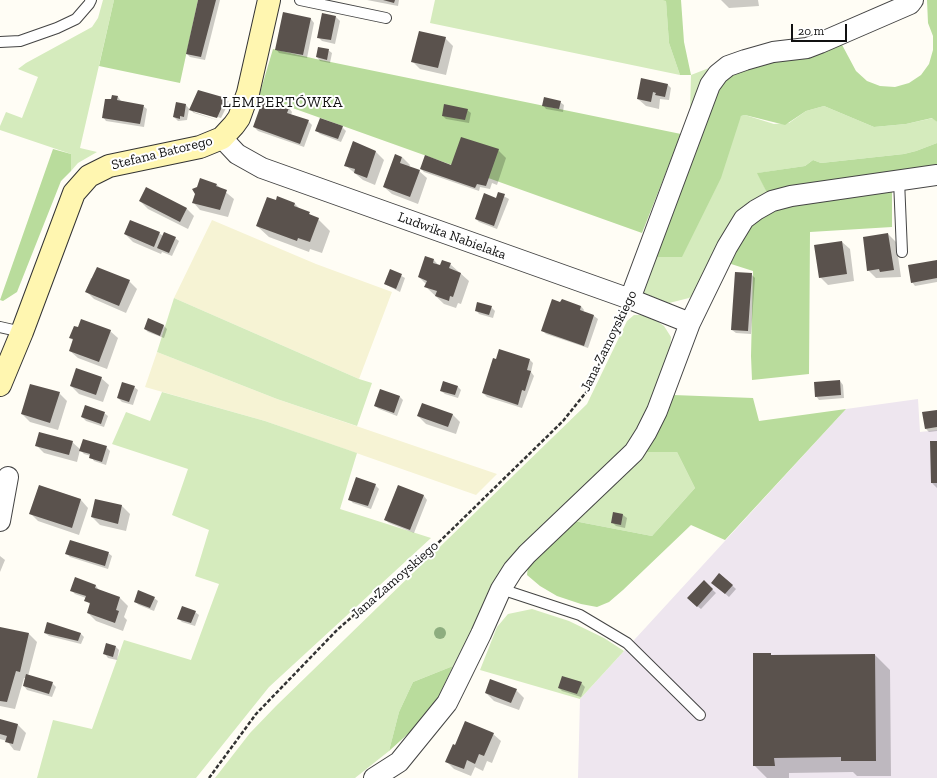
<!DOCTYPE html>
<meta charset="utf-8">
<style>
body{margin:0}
#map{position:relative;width:937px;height:778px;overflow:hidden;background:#fffdf5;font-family:"Zilla Slab",serif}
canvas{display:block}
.scale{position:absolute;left:791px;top:24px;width:56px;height:18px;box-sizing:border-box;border:2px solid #111;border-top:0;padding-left:5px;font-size:12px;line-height:14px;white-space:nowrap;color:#111;-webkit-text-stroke:3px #fff;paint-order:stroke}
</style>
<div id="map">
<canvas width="937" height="778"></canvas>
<div class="scale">20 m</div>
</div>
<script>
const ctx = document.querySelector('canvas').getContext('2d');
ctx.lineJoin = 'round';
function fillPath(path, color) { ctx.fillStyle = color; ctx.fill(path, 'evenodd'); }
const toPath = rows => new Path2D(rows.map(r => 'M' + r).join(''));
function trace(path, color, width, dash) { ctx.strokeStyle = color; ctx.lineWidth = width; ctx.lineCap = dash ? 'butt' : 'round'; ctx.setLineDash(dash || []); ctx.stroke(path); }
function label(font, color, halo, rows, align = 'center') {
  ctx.font = font + ' "Zilla Slab",serif'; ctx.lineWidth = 4; ctx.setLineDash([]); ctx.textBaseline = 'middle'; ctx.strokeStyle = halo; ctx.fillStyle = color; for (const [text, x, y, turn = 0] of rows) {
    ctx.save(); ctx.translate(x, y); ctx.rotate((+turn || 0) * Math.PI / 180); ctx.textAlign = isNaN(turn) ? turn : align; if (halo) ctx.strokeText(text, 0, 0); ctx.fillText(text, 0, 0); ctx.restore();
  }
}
fillPath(toPath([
 [918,399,920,432,937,430,937,778,578,778,580,699,846,409]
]), '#eee6ef');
fillPath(toPath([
 [212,220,316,264,392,292,359,379,174,298],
 [157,352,277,399,497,474,476,495,265,421,145,387]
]), '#f6f3d4');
fillPath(toPath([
 [103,0,114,0,80,148,97,152,78,163,71,171,71,154,0,130,0,126,6,112,22,118,38,77,18,69,26,63,92,27,98,18],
 [435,0,666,0,669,43,680,75,430,23],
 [709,68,710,72,690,113,691,75],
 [824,106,874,127,906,124,933,118,937,122,937,143,916,151,904,154,821,163,813,160,805,166,758,173,767,193,750,202,738,214,699,290,689,298,669,303,643,295,656,257,741,116,745,115,774,124,789,123,806,111],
 [174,298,359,379,372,383,357,426,277,399,157,352],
 [634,315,641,315,654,319,664,326,671,337,670,352,644,424,633,441,499,578,453,666,413,682,399,712,389,751,355,778,215,778,250,733,276,706,587,404,627,321],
 [162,392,265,421,357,453,340,509,431,538,269,687,196,778,37,778,53,720,92,729,124,640,191,660,219,584,195,576,209,530,172,515,188,469,112,444,126,412,150,421],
 [645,452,677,452,695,488,652,536,574,521],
 [532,609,569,621,604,638,624,651,580,699,480,670,497,627,508,614]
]), '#d5ebbd');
fillPath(toPath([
 [114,0,198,0,180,83,99,66],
 [663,0,681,0,684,42,691,75,680,75,669,43,666,1],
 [927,0,937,0,937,122,932,118,906,124,874,127,824,106,806,111,785,125,745,115,741,116,721,178,682,257,656,257,722,81,738,70,840,41,856,71,867,81,880,86,895,87,909,83,921,75,929,64,933,50,933,36,928,23],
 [273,49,316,59,681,134,642,233,259,96],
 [937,143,937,165,789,187,767,193,757,173,805,166,813,160,821,163,904,154,916,151],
 [53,149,71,154,71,171,61,181,17,292,3,301,0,300],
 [892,191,892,227,810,232,809,374,752,380,751,356,753,271,728,263,755,217,784,207,840,195],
 [673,395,753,398,759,421,846,409,725,540,691,525,623,590,609,602,597,607,581,604,557,596,540,586,527,575,528,566,574,521,652,536,695,488,677,452,645,452],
 [453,666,437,700,421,722,389,751,399,712,413,682]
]), '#b9dc9c');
fillPath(toPath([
 [199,0,220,0,205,60,190,57,187,54],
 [367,0,399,0,398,6],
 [721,0,758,0,759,6,729,8],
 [283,14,311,19,314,23,307,58,279,53,276,49],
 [323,14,336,17,340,21,335,44,322,41,318,37],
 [445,38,453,46,446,75,420,69,412,61],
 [328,50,332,53,330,63,320,61,317,57],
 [667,84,671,88,669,100,660,99,659,109,646,106,638,99],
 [118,97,121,101,143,106,147,109,144,127,106,121,103,117,112,101],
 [225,99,229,102,221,118,194,110,194,112,220,121,194,113,189,109,187,120,178,121,174,117,177,103,186,105,190,110],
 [560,102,564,105,563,112,546,109,543,105],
 [289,108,292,112,291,115,308,121,312,125,304,147,258,131,254,127],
 [467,110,471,113,469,123,446,119,443,116],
 [342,127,346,131,341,142,320,134,317,131],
 [353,142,376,152,384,160,375,185,363,180,345,165],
 [498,150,506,158,497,185,492,183,490,189,480,187,479,191,424,172,421,169,452,166],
 [402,157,410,165,409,167,419,171,427,178,418,204,392,194,384,187],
 [201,179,217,185,234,199,228,217,200,210,193,202],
 [498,193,509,199,497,229,479,222,476,219,496,199],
 [140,201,186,208,194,216,188,229,148,209],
 [277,201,295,204,300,209,318,219,330,231,322,253,310,249,309,252,269,237,257,226],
 [159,233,163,236,175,238,179,241,172,256,162,252,161,254,133,242,125,234],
 [888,234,896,242,901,277,876,278,868,270],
 [842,242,850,249,854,281,828,285,820,277],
 [434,260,440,267,450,264,469,281,461,304,458,303,456,308,444,304,426,287,426,284,419,277],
 [937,261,937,282,915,286,912,282],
 [391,270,405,278,400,292,385,284],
 [751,274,755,278,751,334,736,333,732,330],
 [91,278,129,281,137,289,126,313,94,299,86,291],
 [581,306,584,310,583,312,594,316,598,319,588,348,546,334,542,330],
 [491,307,495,311,493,318,479,314,476,310],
 [148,320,164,326,167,329,164,338,148,332,145,329],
 [110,331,118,338,107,369,78,358,70,351,74,341,70,338],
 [530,360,533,363,531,372,534,376,522,408,487,397,483,393],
 [101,378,109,385,103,402,79,394,71,386],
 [840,381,843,385,844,398,819,400,816,396],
 [457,386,461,390,458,398,445,394,441,391],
 [134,387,138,390,133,405,122,402,118,398],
 [59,393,67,401,58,430,30,422,22,414],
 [399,396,403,400,397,416,379,409,375,406],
 [937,411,937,431,929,432,926,429],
 [104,413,108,416,104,427,86,421,82,417],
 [452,414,460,422,456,434,426,424,418,416],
 [72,442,81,450,106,447,110,451,106,465,94,461,91,456,84,454,80,450,77,462,44,453,36,445],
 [937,442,937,488,932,483],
 [375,485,379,489,371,509,353,503,349,499],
 [39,486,81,500,88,508,79,535,38,521,30,513],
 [398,486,424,496,427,500,414,533,389,523,385,520],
 [96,500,122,506,130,514,126,531,100,525,92,517],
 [614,513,623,515,627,518,625,528,616,526,613,523],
 [108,553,112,556,108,569,70,557,67,554],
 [0,556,5,560,0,572],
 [720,574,736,589,729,597,716,586],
 [704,582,716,593,701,609,692,602],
 [96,586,99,590,120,598,128,606,124,617,127,620,123,631,96,621,88,613,91,605,85,600,86,598,75,594,71,590],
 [154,598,158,601,154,611,139,605,135,602],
 [195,612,199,615,195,626,182,622,179,619],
 [0,628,29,634,37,642,28,676,52,683,56,687,52,697,27,690,24,686,26,678,24,678,15,709,0,706],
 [45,633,80,633,84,637,81,644,49,636],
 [116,647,119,650,117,660,108,658,105,654],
 [770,654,772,656,875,655,890,670,891,776,857,776,853,772,789,773,789,778,767,778,754,765],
 [581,683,585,687,581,697,562,691,559,688],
 [516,690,524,698,519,710,494,701,486,693],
 [0,720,18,725,26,733,20,751,14,750,7,741,0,739],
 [493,734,501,741,492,763,487,761,483,771,475,767,471,776,454,769,446,761,456,746]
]), '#0003');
fillPath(toPath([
 [198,0,216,0,201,57,186,54],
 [383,0,395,0,394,3],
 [283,12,311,18,303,55,275,50],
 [322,13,336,16,331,40,317,38],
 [419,31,446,37,438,68,411,62],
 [318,47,329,49,327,60,316,57],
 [641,78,668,84,665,97,655,95,656,93,653,92,651,102,637,99],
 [198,90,226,98,217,118,189,110],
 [112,95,118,96,117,100,144,105,140,124,102,118,105,99,111,99],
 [544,97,561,101,559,109,542,106],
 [263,99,289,108,287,113,309,120,300,144,253,127],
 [176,102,186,104,184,117,180,116,180,119,173,117],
 [444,104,468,109,465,120,442,116],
 [320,118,343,126,338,139,315,131],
 [461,137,499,149,486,186,477,184,475,188,420,169,425,155,451,165],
 [353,141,376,151,367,178,354,173,355,169,344,166],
 [395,154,402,157,400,163,420,170,410,197,383,187],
 [200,178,217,184,216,186,227,190,220,210,192,203,195,194,192,189,197,187],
 [146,187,187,208,180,222,139,201],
 [498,192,505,194,494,226,475,219,484,193,496,198],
 [277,196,295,203,294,206,310,212,309,214,319,218,310,242,298,238,297,241,256,226,267,197,276,200],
 [130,220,160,232,154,247,124,234],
 [164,232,176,237,169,253,157,248],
 [888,233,894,270,880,272,879,269,867,271,863,237],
 [842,241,847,274,819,278,814,245],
 [425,256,434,259,433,263,440,265,442,260,451,263,449,268,461,273,453,297,450,296,449,301,435,296,437,291,424,287,427,281,418,277],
 [937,260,937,278,911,283,908,265],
 [97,267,130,280,119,306,85,292],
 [390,269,402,274,396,289,384,284],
 [735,272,752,273,748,331,731,330],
 [552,299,560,302,562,299,581,306,580,310,594,315,584,346,541,331],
 [477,302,492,306,489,315,475,311],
 [148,318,164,325,160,336,144,329],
 [81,319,111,330,99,362,69,351,73,339,69,338,74,326,78,327],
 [499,349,530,359,527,370,531,371,525,391,522,390,518,405,482,393,493,358,496,359],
 [76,368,102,377,96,395,70,386],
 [840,380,841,395,815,397,814,382],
 [443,381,458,386,455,395,440,391],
 [122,382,135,386,129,402,117,398],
 [30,384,60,392,50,423,21,414],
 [380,389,400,396,394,413,374,406],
 [422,403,453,414,448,427,417,416],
 [85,405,105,412,101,424,81,417],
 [937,410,937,427,925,429,922,412],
 [39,432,73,441,69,455,35,446],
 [83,439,107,446,102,462,89,458,90,454,79,451],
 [930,441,937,441,937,483,931,483],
 [356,477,376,484,368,506,348,500],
 [39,485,81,499,72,528,29,514],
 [398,485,424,495,410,530,384,520],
 [95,499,122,505,118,524,91,517],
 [613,512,623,514,621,525,611,523],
 [70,540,109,552,105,566,65,554],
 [719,573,733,585,725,594,711,583],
 [75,577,96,585,95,588,120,597,116,610,119,611,115,623,87,613,90,603,84,601,86,596,70,591],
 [704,580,713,589,697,607,687,598],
 [138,590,155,597,150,608,134,602],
 [182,606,196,611,191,623,177,619],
 [47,622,81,633,78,641,44,633],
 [0,627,29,633,20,672,16,671,7,702,0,701],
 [106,643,116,646,113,657,103,654],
 [753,653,771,653,771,655,875,654,876,761,841,761,841,757,774,758,775,766,753,766],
 [26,674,53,682,49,694,23,686],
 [562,676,582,682,577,694,558,688],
 [490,679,517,689,511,703,485,693],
 [0,719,18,724,13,744,5,742,7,736,0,734],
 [465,721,494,733,484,756,479,754,475,764,467,760,464,769,445,762,453,744,455,745]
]), '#5a524d');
const lane = toPath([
 [300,0,386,18],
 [0,42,20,41,57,28,76,19,89,4,91,0],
 [899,180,902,252],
 [0,327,22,332],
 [501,589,580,615,627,643,700,715]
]);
const street = toPath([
 [222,138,237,154,262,168,630,299,690,323],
 [630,299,710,85,718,74,728,66,745,60,773,52,807,48,820,43,910,4,913,0],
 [0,521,8,477],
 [374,778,399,762,447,703,481,634,501,589,513,570,527,554,634,452,646,433,657,411,690,323,727,247,744,219,756,210,772,201,791,196,937,175]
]);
const secondary = toPath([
 [0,385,22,332,74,193,89,176,109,166,200,147,222,138,234,125,239,118,248,93,269,0]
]);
trace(lane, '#444', 12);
trace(street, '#444', 22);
trace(secondary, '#333', 24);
trace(toPath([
 [209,778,256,714,338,629,436,545,563,421,587,391,622,316]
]), '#333', 2.5, [4, 2]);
trace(lane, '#fff', 10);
trace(street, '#fff', 20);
trace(secondary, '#fff6b0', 22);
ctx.fillStyle = '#8dad7f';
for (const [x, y] of [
 [440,633]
]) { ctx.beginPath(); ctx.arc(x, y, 6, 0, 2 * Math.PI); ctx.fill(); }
label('14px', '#111', '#fff', [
 ["Stefana Batorego",162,153,-14],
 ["Ludwika Nabielaka",452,236,20],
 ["Jana Zamoyskiego",609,341,-64],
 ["Jana Zamoyskiego",395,580,-41]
]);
ctx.letterSpacing = '1px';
label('15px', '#111', '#fff', [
 ["LEMPERTÓWKA",283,103]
]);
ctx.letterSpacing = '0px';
</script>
